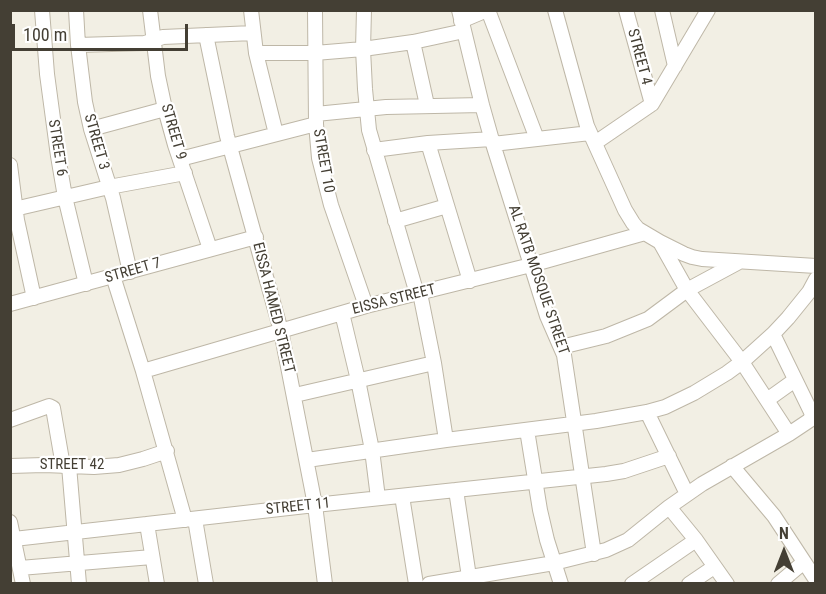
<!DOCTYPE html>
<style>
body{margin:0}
#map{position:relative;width:826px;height:594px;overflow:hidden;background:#f2efe4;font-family:"Roboto Condensed",sans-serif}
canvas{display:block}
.frame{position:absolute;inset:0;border:12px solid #443f34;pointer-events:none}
.north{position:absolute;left:754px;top:522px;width:60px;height:60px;-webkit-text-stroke:4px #fff;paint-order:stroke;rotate:0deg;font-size:16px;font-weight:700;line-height:24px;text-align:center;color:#443f34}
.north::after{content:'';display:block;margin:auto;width:21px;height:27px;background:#443f34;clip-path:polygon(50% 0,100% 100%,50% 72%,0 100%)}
.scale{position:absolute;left:12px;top:24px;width:176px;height:27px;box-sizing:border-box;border:3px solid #443f34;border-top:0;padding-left:8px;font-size:18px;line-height:21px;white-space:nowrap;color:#443f34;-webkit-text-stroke:4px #fff;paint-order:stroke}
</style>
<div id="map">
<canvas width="826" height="594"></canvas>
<div class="frame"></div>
<div class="north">N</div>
<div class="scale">100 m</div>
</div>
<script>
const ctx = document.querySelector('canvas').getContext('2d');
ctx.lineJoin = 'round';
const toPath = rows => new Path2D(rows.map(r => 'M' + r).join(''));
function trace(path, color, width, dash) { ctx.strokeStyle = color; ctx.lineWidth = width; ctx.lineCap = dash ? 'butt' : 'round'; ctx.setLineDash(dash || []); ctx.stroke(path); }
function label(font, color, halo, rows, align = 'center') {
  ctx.font = font + ' "Roboto Condensed",sans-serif'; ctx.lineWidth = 4.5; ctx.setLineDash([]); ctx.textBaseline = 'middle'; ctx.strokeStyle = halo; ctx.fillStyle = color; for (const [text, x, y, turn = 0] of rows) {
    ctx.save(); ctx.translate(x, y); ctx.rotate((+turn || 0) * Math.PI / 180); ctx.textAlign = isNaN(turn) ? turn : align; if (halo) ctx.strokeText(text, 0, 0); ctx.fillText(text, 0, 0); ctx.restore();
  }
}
const street = toPath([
 [42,10,47,74,58,156,65,197,86,284],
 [76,10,78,45,85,102,91,129,113,198,130,272],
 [150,10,158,76,165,109,175,145,210,249],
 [251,10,256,53,276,134],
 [315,10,316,124,319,158,331,205,366,306],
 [364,10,363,49,365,89,369,130,417,294],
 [459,10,482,105,493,144,547,316,564,355,594,554],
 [488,10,537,139],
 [555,10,587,126,625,210,633,223,638,229,660,242,684,254,692,257,702,259,816,266],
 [626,10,652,104],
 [662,10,675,66],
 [461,21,487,10],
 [206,35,227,136,281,331,315,505,325,584],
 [413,42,427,105],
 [78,45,145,43,163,37,253,33],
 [256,53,315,53,363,49,413,42,464,31],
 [316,114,386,107,482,105],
 [91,129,165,109],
 [428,143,470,281],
 [595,143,652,104,708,10],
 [493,144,590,133],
 [374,150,428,143,492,139],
 [180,159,316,124],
 [10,165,17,220,34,298],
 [10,210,109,187,185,173],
 [395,221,447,206],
 [660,242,687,290,742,362,789,434],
 [113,276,143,371,185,520],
 [420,293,434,363,446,440],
 [10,304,256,237],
 [342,313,358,380,372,450,378,498],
 [561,347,606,336,648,319,687,290,739,262],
 [143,371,366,306,531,265,645,233],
 [295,395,434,363],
 [767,400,795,380],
 [647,412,687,494],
 [10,420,49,406,53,408,63,466],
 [527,430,540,510,547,540,561,584],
 [307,460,446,440,596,421,647,412,665,407,694,393,727,373,742,362,773,334,788,318,809,292,816,279],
 [10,466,44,465,94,467,119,465,143,459,167,451],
 [69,466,79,584],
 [732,466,774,516,816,580],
 [456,490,469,577],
 [402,496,416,584],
 [669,507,696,540,727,584],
 [195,519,206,584],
 [10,522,23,584],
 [147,524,157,584],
 [14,539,315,505,606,474,624,471,669,456],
 [20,568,152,557],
 [429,584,554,563,606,550,628,540,669,507,702,484,789,434,810,420,812,414,773,334],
 [632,584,696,540],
 [689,584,714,567],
 [778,584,804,562]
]);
trace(street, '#beb7a7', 16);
trace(street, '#fff', 14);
label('15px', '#443f34', '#fff', [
 ["STREET 4",639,57,75],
 ["STREET 9",173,132,74],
 ["STREET 3",96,142,74],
 ["STREET 6",57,148,81],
 ["STREET 10",323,161,80],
 ["STREET 7",133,271,-16],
 ["AL RATB MOSQUE STREET",538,280,71],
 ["EISSA STREET",394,300,-14],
 ["EISSA HAMED STREET",273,308,76],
 ["STREET 42",72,465],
 ["STREET 11",298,507,-6]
]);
</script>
